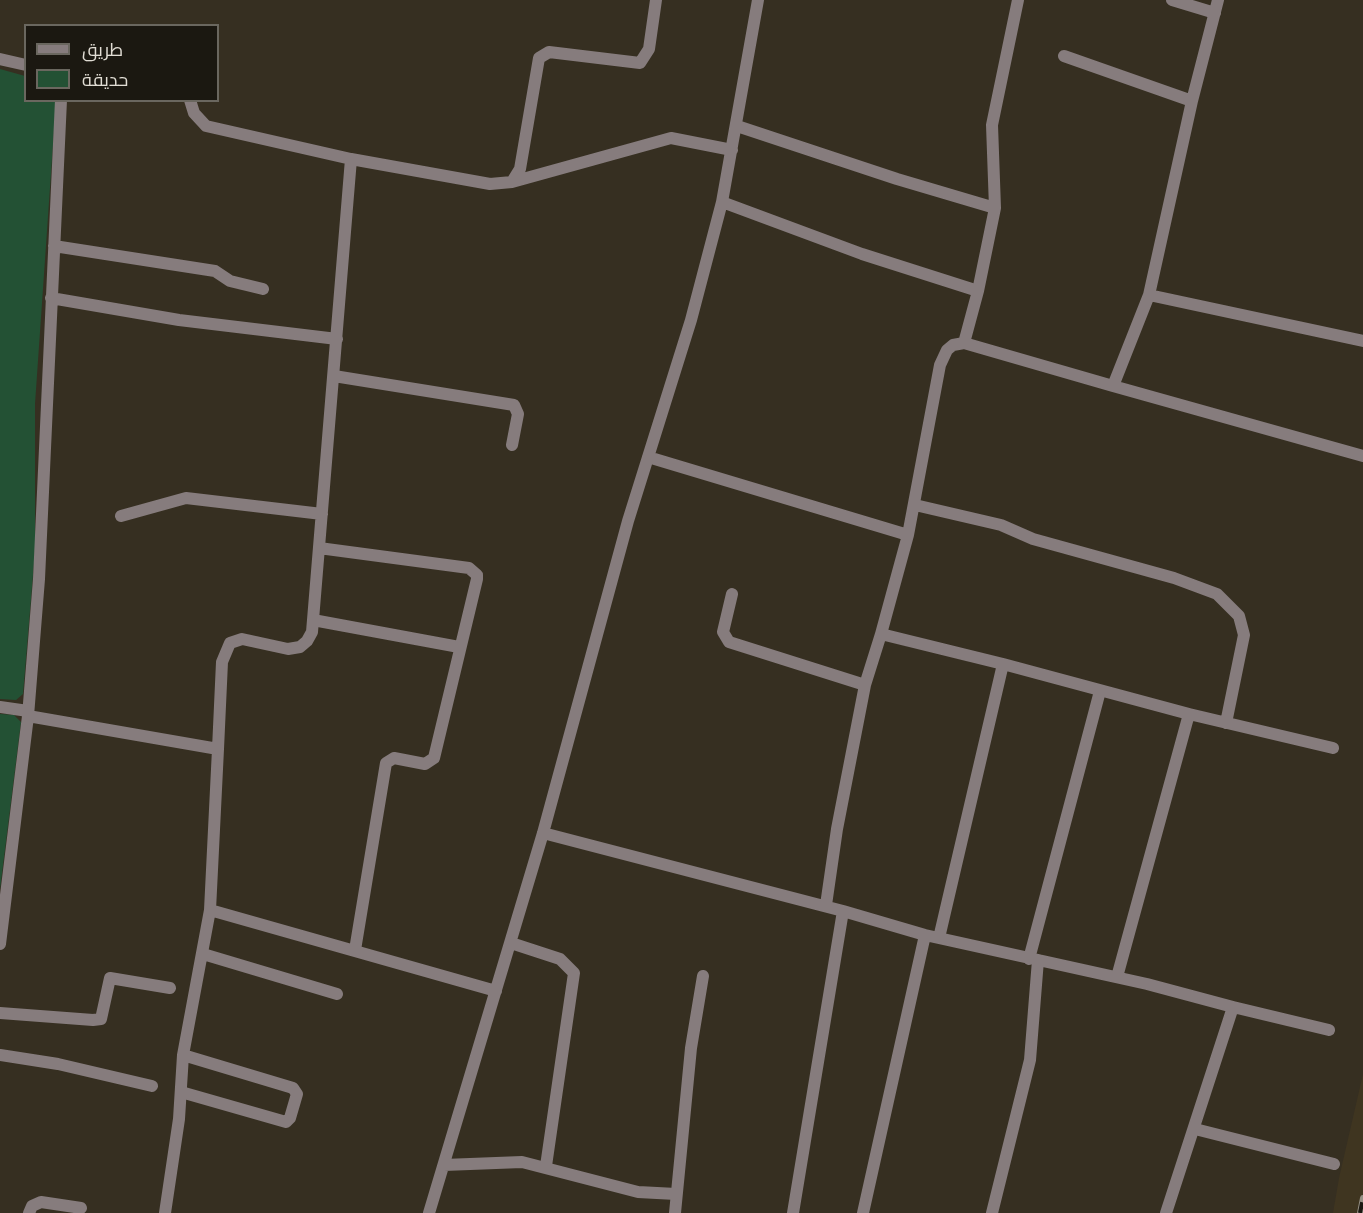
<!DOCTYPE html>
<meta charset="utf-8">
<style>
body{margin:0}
#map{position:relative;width:1363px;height:1213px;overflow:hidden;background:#362f21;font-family:"Noto Sans",Cairo,sans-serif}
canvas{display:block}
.legend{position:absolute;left:24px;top:24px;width:195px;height:78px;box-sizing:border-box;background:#1b1811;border:2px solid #6a675f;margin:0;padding:8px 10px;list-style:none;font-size:18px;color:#e1ddd4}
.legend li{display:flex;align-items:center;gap:12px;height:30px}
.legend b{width:30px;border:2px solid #6a675f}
</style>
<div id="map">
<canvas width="1363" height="1213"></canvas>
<ul class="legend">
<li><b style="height:8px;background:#867c7d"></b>طريق</li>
<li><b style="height:16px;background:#235134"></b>حديقة</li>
</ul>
</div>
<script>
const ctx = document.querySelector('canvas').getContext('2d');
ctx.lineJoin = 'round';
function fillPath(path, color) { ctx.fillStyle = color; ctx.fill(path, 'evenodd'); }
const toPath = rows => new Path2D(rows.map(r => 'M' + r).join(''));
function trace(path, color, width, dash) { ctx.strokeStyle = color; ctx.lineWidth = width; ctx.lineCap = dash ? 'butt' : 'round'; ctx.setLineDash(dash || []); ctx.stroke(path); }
fillPath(toPath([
 [1363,1074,1363,1213,1333,1213,1339,1178]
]), '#3f3520');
fillPath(toPath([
 [0,69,25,76,26,100,56,101,35,404,35,551,23,694,16,700,0,699],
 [0,714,14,715,21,722,0,889]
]), '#235134');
trace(toPath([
 [1172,0,1215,13],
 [1064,56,1192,101],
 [0,59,26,65],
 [190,100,194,113,206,126,351,159,312,632,307,641,300,647,288,649,242,639,230,643,222,662,218,749],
 [351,159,490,184,512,182,520,169,539,58,549,52,640,63,649,49,656,0],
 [512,182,671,138,732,150],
 [722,202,862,254,978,291,995,208,897,179,737,126],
 [995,208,992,125,1018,0],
 [54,246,215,271,230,281,263,289],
 [1149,295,1363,341],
 [51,298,179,320,337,339],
 [964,343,978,291],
 [334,376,514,405,518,414,512,445],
 [1113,386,1363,456],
 [648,457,908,535,881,634,1003,664,939,938],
 [915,505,1001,525,1033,539,1174,578,1217,594,1239,616,1244,635,1226,723],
 [121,516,186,498,322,514],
 [908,535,940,365,947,350,953,345,964,343,1113,386,1149,295,1192,101,1218,0],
 [319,548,469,568,477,575,477,579,434,758,425,764,394,758,386,763,355,950],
 [732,594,723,632,729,642,865,685],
 [313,620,459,647],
 [1003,664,1189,714,1333,748],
 [0,707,28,711],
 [28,716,218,749,210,910,183,1055,179,1119,165,1213],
 [543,833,843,911,793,1213],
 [826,905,837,829,865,685,881,634],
 [210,910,496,991],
 [843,911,925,935,1147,984,1233,1007],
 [511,943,560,959,574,973,546,1166],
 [0,944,28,716,39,579,61,100],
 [203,954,337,994],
 [1029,959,1100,691],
 [1117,977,1189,714],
 [0,1013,93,1020,101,1019,110,978,170,988],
 [0,1055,58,1064,152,1086],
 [181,1092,286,1122,290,1118,297,1094,293,1088,183,1055],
 [1195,1129,1334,1164],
 [444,1165,522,1162,638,1192,676,1194],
 [29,1213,32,1206,41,1202,81,1208],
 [429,1213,543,833,628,521,691,320,722,202,758,0],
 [675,1213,691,1048,703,976],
 [863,1213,925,935],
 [992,1213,1030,1060,1038,960],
 [1166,1213,1233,1007,1329,1030]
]), '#867c7d', 12);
const rail = toPath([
 [1360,1213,1363,1198]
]);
trace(rail, '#959085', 6);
trace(rail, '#1b1811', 4, [11]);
</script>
